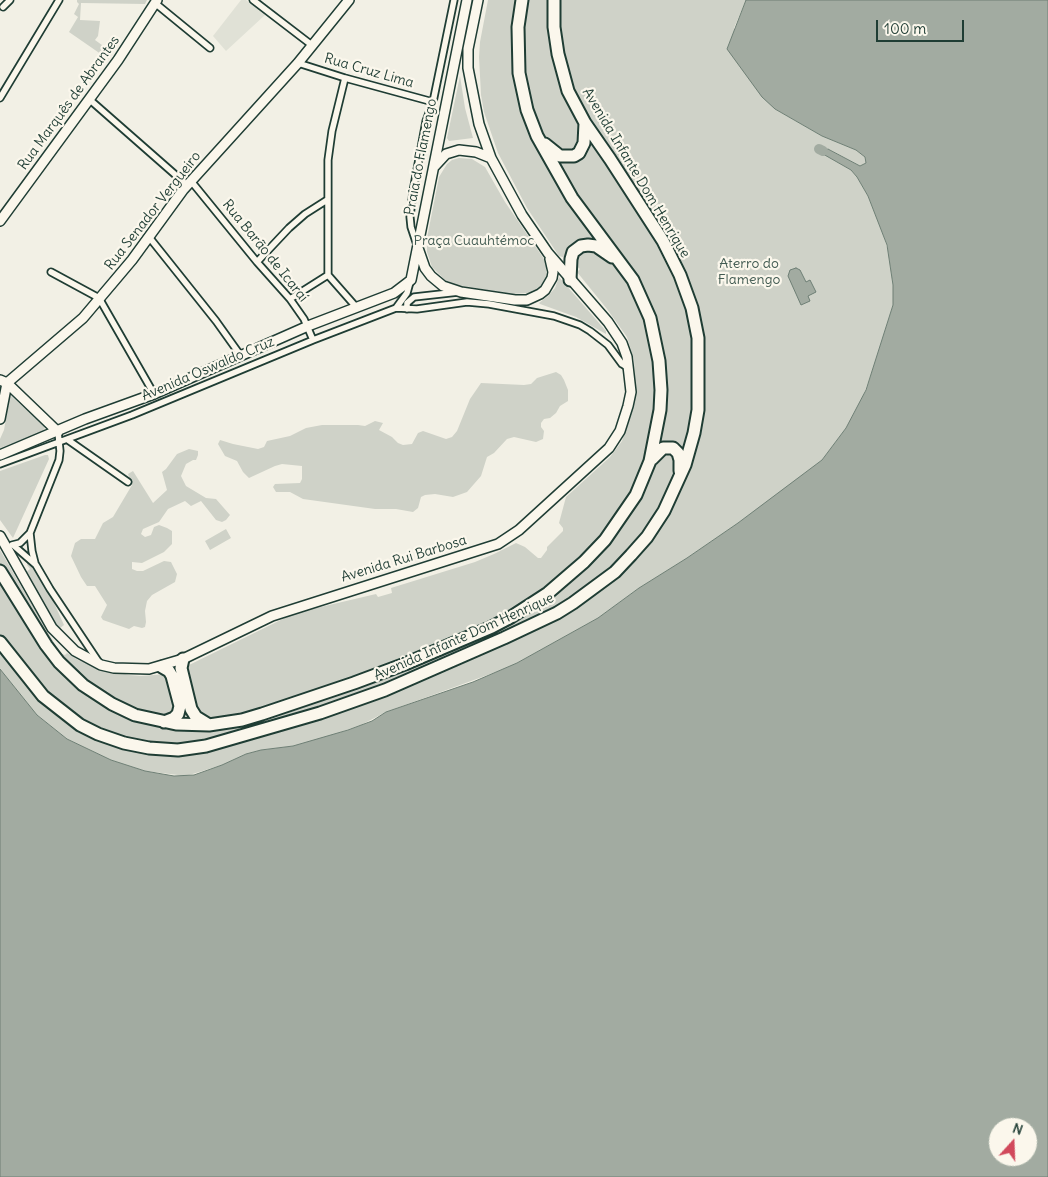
<!DOCTYPE html>
<meta charset="utf-8">
<style>
body{margin:0}
#map{position:relative;width:1048px;height:1177px;overflow:hidden;background:#f2f0e5;font-family:Delius,sans-serif}
canvas{display:block}
.north{position:absolute;left:988px;top:1117px;width:50px;height:50px;box-sizing:border-box;background:#fbf7ec;border:1px solid #a3ada2;border-radius:50%;rotate:20deg;font-size:14px;font-weight:700;line-height:20px;text-align:center;color:#1f3d34}
.north::after{content:'';display:block;margin:auto;width:18px;height:22px;background:#d1495b;clip-path:polygon(50% 0,100% 100%,50% 72%,0 100%)}
.scale{position:absolute;left:876px;top:20px;width:88px;height:22px;box-sizing:border-box;border:2px solid #1f3d34;border-top:0;padding-left:6px;font-size:15px;line-height:18px;white-space:nowrap;color:#1f3d34;-webkit-text-stroke:4px #fbf7ec;paint-order:stroke}
</style>
<div id="map">
<canvas width="1048" height="1177"></canvas>
<div class="north">N</div>
<div class="scale">100 m</div>
</div>
<script>
const ctx = document.querySelector('canvas').getContext('2d');
ctx.lineJoin = 'round';
function fillPath(path, color) { ctx.fillStyle = color; ctx.fill(path, 'evenodd'); }
const toPath = rows => new Path2D(rows.map(r => 'M' + r).join(''));
function trace(path, color, width, dash) { ctx.strokeStyle = color; ctx.lineWidth = width; ctx.lineCap = dash ? 'butt' : 'round'; ctx.setLineDash(dash || []); ctx.stroke(path); }
function label(font, color, halo, rows, align = 'center') {
  ctx.font = font + ' Delius,sans-serif'; ctx.lineWidth = 4.5; ctx.setLineDash([]); ctx.textBaseline = 'middle'; ctx.strokeStyle = halo; ctx.fillStyle = color; for (const [text, x, y, turn = 0] of rows) {
    ctx.save(); ctx.translate(x, y); ctx.rotate((+turn || 0) * Math.PI / 180); ctx.textAlign = isNaN(turn) ? turn : align; if (halo) ctx.strokeText(text, 0, 0); ctx.fillText(text, 0, 0); ctx.restore();
  }
}
fillPath(toPath([
 [241,0,246,0,265,15,226,51,213,36]
]), '#e0e1d6');
fillPath(toPath([
 [77,0,147,0,145,4,81,3,80,20,100,21,98,36,95,40,113,53,108,59,69,32,78,17,74,14,79,4,77,2],
 [488,0,746,0,734,28,775,109,822,136,856,150,865,157,866,163,860,166,829,149,823,151,822,153,851,170,857,177,868,196,881,227,889,254,893,285,893,305,876,361,862,399,846,428,822,460,786,488,738,523,687,558,639,588,598,618,517,663,504,669,386,712,361,725,321,739,293,746,261,750,246,754,222,765,186,776,145,771,111,760,67,739,37,715,0,669,0,550,60,653,65,655,67,653,78,660,91,665,129,675,141,676,167,674,189,665,295,613,376,594,378,597,392,593,391,588,475,562,494,554,516,543,525,547,538,558,541,558,547,550,547,547,563,531,563,528,559,523,566,497,610,457,622,441,633,406,635,386,634,360,627,337,607,309,577,272,580,269,566,258,559,256,527,208,498,153,484,112,481,95,479,57,480,42],
 [460,76,465,108,473,138,449,141,447,138],
 [459,158,472,159,485,167,505,202,544,259,546,266,546,276,540,287,535,291,528,293,512,294,457,285,445,280,432,267,427,252,427,238,439,177,447,164,452,160],
 [559,277,606,331,606,334,576,317,540,304,539,303,548,296,555,288],
 [556,372,561,375,564,380,568,390,568,401,560,406,556,413,550,418,544,419,541,423,541,427,544,431,543,439,536,442,514,437,507,439,494,453,487,457,481,476,467,492,453,497,435,494,425,495,421,497,418,508,413,512,396,509,375,509,303,499,290,492,276,492,273,487,275,484,300,483,302,479,302,466,282,464,275,466,249,478,243,472,237,461,225,456,218,444,220,440,233,444,258,449,264,447,267,441,290,436,306,428,322,425,358,425,365,426,375,421,383,423,379,430,392,437,398,443,403,445,412,444,418,433,423,431,446,439,452,437,457,431,470,399,481,383,524,385,531,384,537,378],
 [10,395,44,426,45,431,0,448,0,439,4,430],
 [189,449,198,451,198,455,196,460,193,460,186,464,181,476,186,486,206,498,216,499,230,515,226,520,222,522,216,520,201,501,191,506,185,501,168,509,159,522,143,529,141,534,145,537,151,535,154,527,159,525,167,528,172,531,172,544,164,552,142,563,132,562,132,569,137,571,143,571,164,561,171,562,177,574,175,582,152,595,147,601,145,611,146,622,145,627,142,628,134,626,129,629,103,620,101,617,107,605,95,586,87,586,81,577,71,556,75,543,81,539,95,539,103,523,113,517,132,485,128,474,133,471,153,503,167,490,162,472,166,469,177,454],
 [45,455,48,455,49,459,13,538,0,520,0,471],
 [226,529,231,538,210,550,205,541],
 [28,562,30,562,35,569,50,594,64,625,59,629,26,572,30,569,27,565]
]), '#cfd2c8');
const water = toPath([
 [746,0,1048,0,1048,1177,0,1177,0,669,37,715,67,739,111,760,145,771,174,776,194,775,222,765,246,754,261,750,293,746,348,730,372,721,386,712,473,682,517,663,598,618,639,588,687,558,738,523,822,460,846,428,866,390,893,305,893,285,887,245,868,196,857,177,851,170,823,154,823,151,828,149,860,166,866,163,865,157,856,150,822,136,775,109,762,97,727,49,746,0],
 [998,1127,1028,1127,1028,1157,998,1157,998,1127],
 [796,268,800,270,806,282,810,280,816,292,808,296,810,301,801,305,788,276,790,270,796,268]
]);
fillPath(water, '#a2aba1');
trace(water, '#6e7f75', 1);
trace(toPath([
 [819,149,823,151]
]), '#a2aba1', 10);
const street = toPath([
 [253,0,313,46],
 [155,3,210,48],
 [3,7,10,0],
 [298,63,345,78,433,102],
 [0,98,59,0],
 [89,99,187,185],
 [191,181,257,262,290,299,304,319,313,340],
 [149,237,216,321,241,356],
 [417,245,411,227,410,217,413,191,426,121,433,102,454,0],
 [257,262,289,228,305,214,327,200],
 [51,272,99,298,154,394],
 [328,275,328,160,332,131,345,78],
 [328,275,357,308],
 [290,299,328,275],
 [396,308,417,309,467,302,489,304,554,316,580,325,590,331,608,345,622,364,627,367],
 [407,309,407,303,414,297,459,292],
 [68,440,128,482],
 [0,464,132,415,313,340,396,308,407,293,410,282],
 [30,533,32,551,35,563],
 [12,545,20,543,30,533,59,460,60,451,58,432],
 [13,545,36,565,50,589,98,661]
]);
const secondary = toPath([
 [0,221,118,60,157,0],
 [7,383,83,318,132,260,183,190,298,63,349,0]
]);
const primary = toPath([
 [434,167,446,154,459,150,476,152,491,158],
 [418,248,425,268,431,276,443,286,461,292,515,300,527,300,540,294,545,290,552,278,553,272,550,259],
 [0,380,7,383,58,432],
 [0,419,7,383],
 [0,455,85,419,154,394,308,326,394,293,411,280,467,0],
 [0,536,52,628,75,651,101,665,114,668,149,669,183,659,272,616,498,544,519,530,609,448,620,431,628,406,631,392,627,357,622,343,608,322,548,253,522,215,491,158,479,124,468,68,468,49,478,0]
]);
const highway = toPath([
 [545,144,560,156,574,156,579,153,584,143,585,123],
 [570,280,571,259,573,252,581,246,588,245,596,246,612,257],
 [652,459,663,448,673,448,678,453,680,460,680,471],
 [0,571,46,645,59,662,83,685,112,704,135,715,176,724,209,725,242,720,262,714,354,683,405,664,492,627,511,617,548,593,584,562,605,540,636,495,650,461,660,410,661,390,659,361,650,318,633,280,572,198,537,136,527,110,519,73,518,27,522,0],
 [0,642,43,696,80,725,98,734,124,743,149,748,178,750,206,746,320,713,385,690,504,638,557,613,573,603,615,572,631,555,647,537,664,511,685,465,694,433,698,410,698,338,692,308,680,275,663,241,610,159,585,123,568,91,558,54,554,27,554,0],
 [183,659,181,668,191,709,196,717,209,725],
 [162,667,169,671,172,676,180,706,178,714,174,718,164,722]
]);
trace(street, '#1f3d34', 9);
trace(secondary, '#1f3d34', 12);
trace(primary, '#1f3d34', 12);
trace(highway, '#1f3d34', 15);
trace(street, '#fbf7ec', 5.5);
trace(secondary, '#fbf7ec', 9);
trace(primary, '#fbf7ec', 9);
trace(highway, '#fbf7ec', 11);
label('14px', '#1f3d34', '#fbf7ec', [
 ["Rua Cruz Lima",369,71,16],
 ["Rua Marquês de Abrantes",69,103,-54],
 ["Praia do Flamengo",421,157,-79],
 ["Avenida Infante Dom Henrique",636,173,59],
 ["Rua Senador Vergueiro",153,211,-52],
 ["Rua Barão de Icaraí",265,251,51],
 ["Avenida Oswaldo Cruz",208,369,-23],
 ["Avenida Rui Barbosa",404,559,-17],
 ["Avenida Infante Dom Henrique",464,637,-24]
]);
label('14px', '#425b52', '#fbf7ec', [
 ["Praça Cuauhtémoc",474,241],
 ["Aterro do",749,264],
 ["Flamengo",749,280]
]);
</script>
